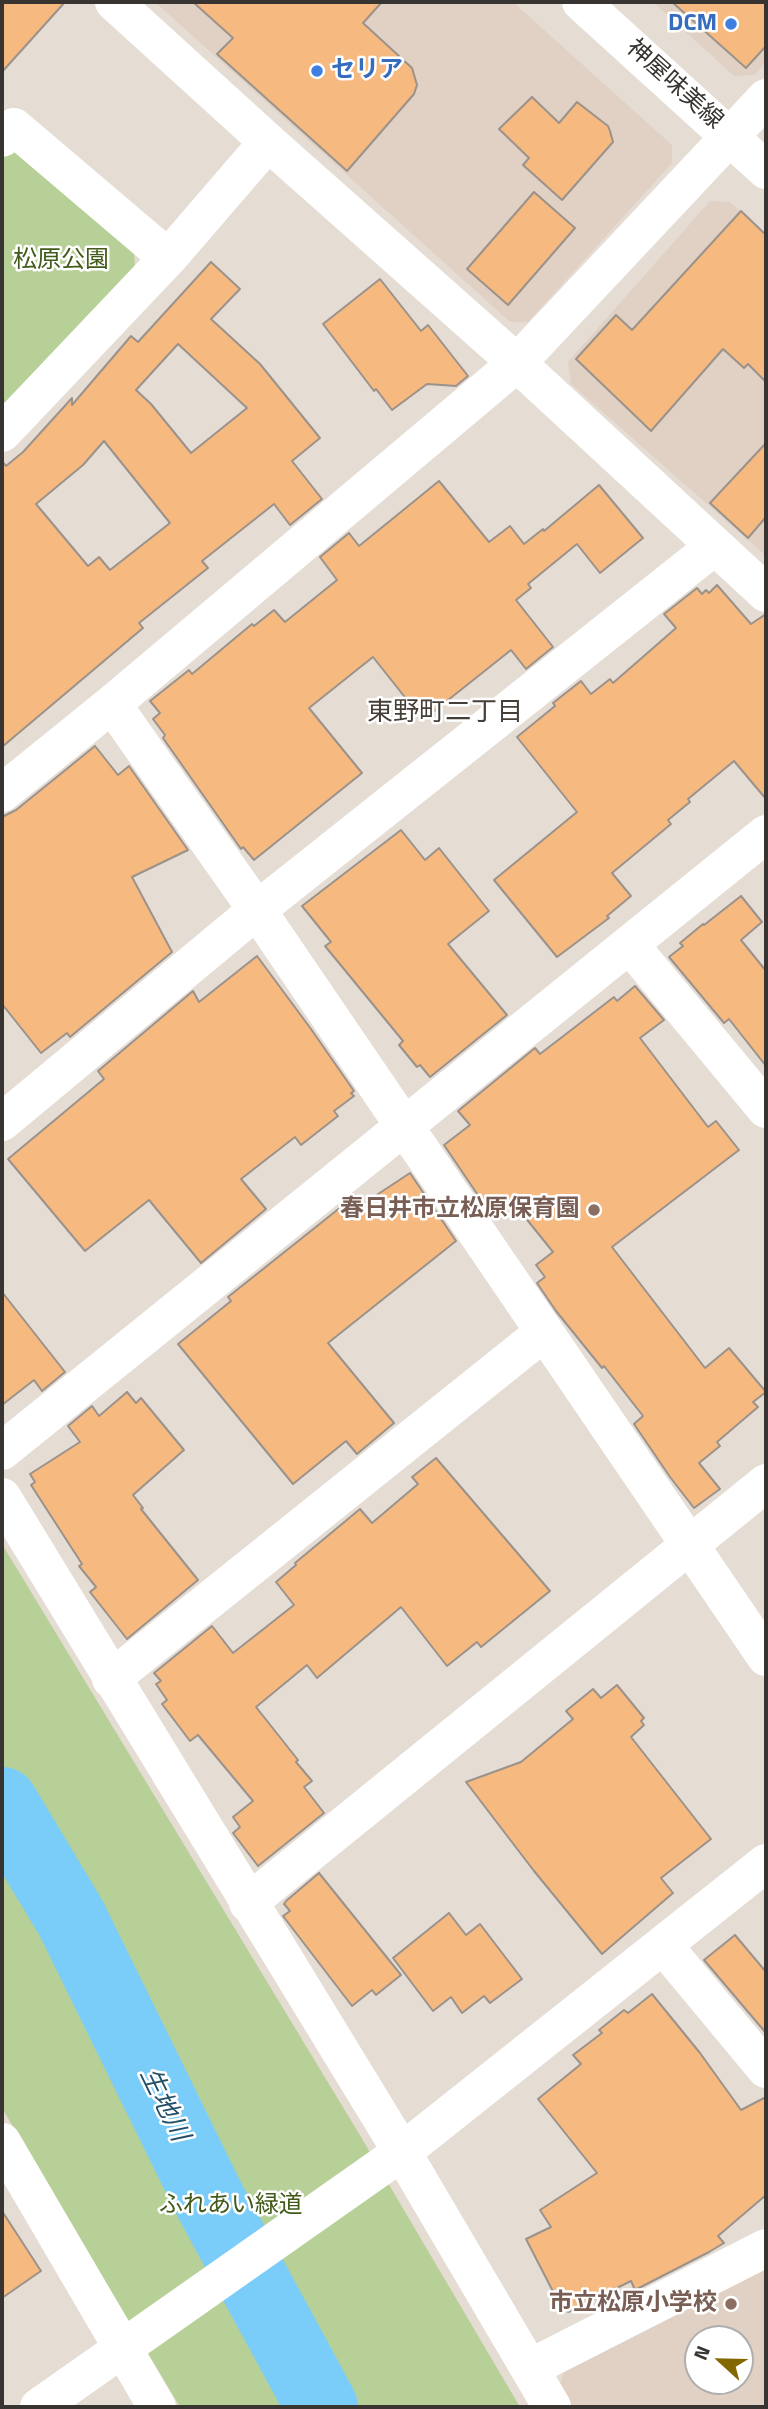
<!DOCTYPE html>
<meta charset="utf-8">
<style>
body{margin:0}
#map{position:relative;width:768px;height:2409px;overflow:hidden;background:#e5dcd4;font-family:"Titillium Web",sans-serif}
canvas{display:block}
.frame{position:absolute;inset:0;border:4px solid #383431;pointer-events:none}
.north{position:absolute;left:684px;top:2325px;width:70px;height:70px;box-sizing:border-box;background:#fff;border:2px solid #afaead;border-radius:50%;rotate:292deg;font-size:19px;font-weight:700;line-height:28px;text-align:center;color:#383431}
.north::after{content:'';display:block;margin:auto;width:24px;height:32px;background:#836700;clip-path:polygon(50% 0,100% 100%,50% 72%,0 100%)}
</style>
<div id="map">
<canvas width="768" height="2409"></canvas>
<div class="frame"></div>
<div class="north">N</div>
</div>
<script>
const ctx = document.querySelector('canvas').getContext('2d');
ctx.lineJoin = 'round';
function fillPath(path, color) { ctx.fillStyle = color; ctx.fill(path, 'evenodd'); }
const toPath = rows => new Path2D(rows.map(r => 'M' + r).join(''));
function trace(path, color, width, dash) { ctx.strokeStyle = color; ctx.lineWidth = width; ctx.lineCap = dash ? 'butt' : 'round'; ctx.setLineDash(dash || []); ctx.stroke(path); }
function label(font, color, halo, rows, align = 'center') {
  ctx.font = font + ' "Titillium Web","Noto Sans JP",sans-serif'; ctx.lineWidth = 5; ctx.setLineDash([]); ctx.textBaseline = 'middle'; ctx.strokeStyle = halo; ctx.fillStyle = color; for (const [text, x, y, turn = 0] of rows) {
    ctx.save(); ctx.translate(x, y); ctx.rotate((+turn || 0) * Math.PI / 180); ctx.textAlign = isNaN(turn) ? turn : align; if (halo) ctx.strokeText(text, 0, 0); ctx.fillText(text, 0, 0); ctx.restore();
  }
}
fillPath(toPath([
 [155,2,513,2,672,145,672,163,528,322,510,322],
 [653,2,766,2,766,62,755,75,734,76],
 [710,201,730,202,766,234,766,556,571,384,568,362],
 [766,2268,766,2407,569,2407,559,2389,564,2371],
 [698,2339,740,2339,740,2381,698,2381]
]), '#e0d1c4');
fillPath(toPath([
 [23,148,134,250,135,268,2,413,2,153],
 [2,1544,358,2132,520,2407,180,2407,2,2108]
]), '#b6d097');
trace(toPath([
 [2,1803,71,1918,209,2199,322,2407]
]), '#7accf9', 72);
const building = toPath([
 [2,2,65,2,2,72,2,2],
 [193,2,382,2,363,23,412,68,417,85,414,94,347,171,217,54,233,38,193,2],
 [672,2,766,2,766,46,746,68,672,2],
 [532,97,559,123,577,102,608,126,610,131,613,142,562,200,523,165,529,158,499,129,532,97],
 [534,192,575,228,508,305,467,269,534,192],
 [741,211,766,235,766,382,748,364,744,368,723,349,651,431,576,359,616,315,632,330,741,211],
 [211,262,240,289,211,319,260,364,320,438,292,461,322,499,290,525,274,504,202,561,208,568,139,623,143,628,2,747,2,461,6,466,23,452,72,398,72,405,131,336,138,342,211,262],
 [178,344,247,408,191,453,151,404,136,390,178,344],
 [104,441,170,523,110,570,99,557,88,566,36,504,83,465,104,441],
 [380,279,421,331,428,325,468,376,456,386,427,384,392,410,376,389,374,391,323,324,380,279],
 [766,443,766,517,748,538,710,503,766,443],
 [439,481,489,542,510,526,524,544,543,529,544,531,599,485,643,538,600,573,577,544,528,584,531,588,516,600,553,647,526,669,511,650,423,720,373,657,309,708,362,773,254,860,243,847,241,849,163,738,165,735,153,719,160,713,150,701,189,670,192,674,252,624,254,626,274,610,285,622,337,580,320,557,349,533,359,546,439,481],
 [717,585,751,624,766,614,766,799,734,761,688,799,690,802,668,820,671,824,612,873,631,896,607,916,609,918,557,957,494,880,577,812,517,737,555,706,553,703,581,681,591,694,610,679,613,683,676,628,664,614,697,588,702,594,706,590,709,593,717,585],
 [95,746,118,775,129,766,188,850,132,877,172,952,70,1037,67,1033,41,1053,2,1004,2,817,16,810,95,746],
 [401,830,425,860,439,848,489,911,448,944,507,1015,430,1077,420,1065,417,1067,399,1045,403,1041,325,946,331,942,302,906,401,830],
 [741,896,762,922,741,940,766,971,766,1066,729,1019,724,1023,669,957,683,946,680,943,703,924,704,925,741,896],
 [257,956,311,1029,354,1091,351,1093,354,1096,334,1111,338,1116,301,1145,295,1137,241,1179,266,1209,201,1263,149,1200,85,1251,8,1159,104,1079,98,1071,193,991,199,1002,257,956],
 [635,986,664,1020,640,1038,708,1127,716,1121,739,1150,612,1247,705,1368,729,1348,766,1392,753,1402,758,1407,717,1442,720,1446,699,1463,720,1489,694,1508,670,1477,634,1424,643,1416,604,1366,602,1368,556,1311,537,1283,545,1277,536,1265,553,1252,512,1201,496,1213,493,1210,490,1213,444,1145,470,1125,458,1111,535,1048,540,1054,614,997,617,1001,635,986],
 [410,1173,456,1241,328,1343,394,1423,357,1454,346,1441,293,1484,178,1344,231,1301,228,1297,356,1195,363,1204,410,1173],
 [2,1292,65,1372,42,1391,34,1380,2,1405,2,1292],
 [127,1392,136,1403,141,1398,184,1450,133,1495,143,1508,141,1509,198,1580,127,1639,90,1592,96,1587,79,1566,82,1564,31,1485,35,1482,30,1474,80,1442,68,1426,92,1406,99,1416,127,1392],
 [436,1458,550,1591,481,1647,477,1642,447,1666,401,1607,317,1678,307,1665,256,1707,298,1760,296,1762,312,1781,304,1787,324,1813,258,1866,233,1833,240,1827,233,1817,253,1801,198,1735,190,1741,162,1704,167,1700,156,1684,161,1681,154,1673,212,1626,233,1653,294,1605,276,1582,296,1565,295,1563,360,1509,372,1523,418,1484,412,1477,436,1458],
 [617,1685,644,1718,641,1721,644,1725,631,1737,711,1839,661,1878,673,1893,602,1954,534,1871,466,1782,521,1762,573,1719,566,1711,593,1689,601,1698,617,1685],
 [319,1873,401,1975,376,1995,372,1990,352,2006,283,1916,290,1911,284,1904,286,1901,319,1873],
 [449,1913,466,1935,480,1924,522,1979,490,2003,484,1996,462,2013,451,1997,433,2011,393,1958,449,1913],
 [735,1935,766,1972,766,2033,704,1960,735,1935],
 [652,1994,700,2053,741,2110,766,2097,766,2195,718,2236,724,2243,709,2252,635,2290,631,2281,568,2312,565,2306,561,2307,526,2239,551,2227,540,2210,597,2173,538,2099,581,2064,573,2055,602,2033,599,2030,624,2010,628,2013,652,1994],
 [2,2211,41,2271,2,2298,2,2211]
]);
fillPath(building, '#f6b97f');
trace(building, '#9b928b', 2);
trace(toPath([
 [114,2,268,142,517,363,766,593],
 [2,138,14,127,168,258],
 [2,433,168,258,268,142],
 [112,704,257,910,766,1657],
 [2,793,112,704,517,363,766,98],
 [630,945,766,1109],
 [2,1122,257,910,715,546],
 [2,1451,766,834],
 [2,1497,402,2152,552,2407],
 [111,1679,543,1333],
 [248,1903,766,1483],
 [663,1945,766,2069],
 [2,2142,157,2407],
 [530,2368,766,2248],
 [39,2407,402,2152,766,1863]
]), '#fff', 38);
trace(toPath([
 [581,2,766,170]
]), '#fff', 38);
for (const [x, y, r, color] of [
 [731,24,7,"#3f7fe0"],
 [317,71,7,"#3f7fe0"],
 [594,1210,7,"#8d6e63"],
 [731,2304,7,"#8d6e63"]
]) { const dot = new Path2D(); dot.arc(x, y, r, 0, 2 * Math.PI); ctx.fillStyle = color; ctx.fill(dot); trace(dot, '#fff', 2.5); }
label('bold 24px', '#366cbe', '#fff', [
 ["DCM",717,24],
 ["セリア",331,71,"left"]
], 'right');
label('24px', '#383431', '#fff', [
 ["神屋味美線",674,85,42]
]);
label('24px', '#425b1b', '#fff', [
 ["松原公園",61,261],
 ["ふれあい緑道",231,2206]
]);
label('bold 24px', '#785e54', '#fff', [
 ["春日井市立松原保育園",580,1210],
 ["市立松原小学校",717,2304]
], 'right');
label('26px', '#463f38', '#fff', [
 ["東野町二丁目",445,714]
]);
label('italic 26px', '#245169', '#fff', [
 ["生地川",163,2105,64]
]);
</script>
